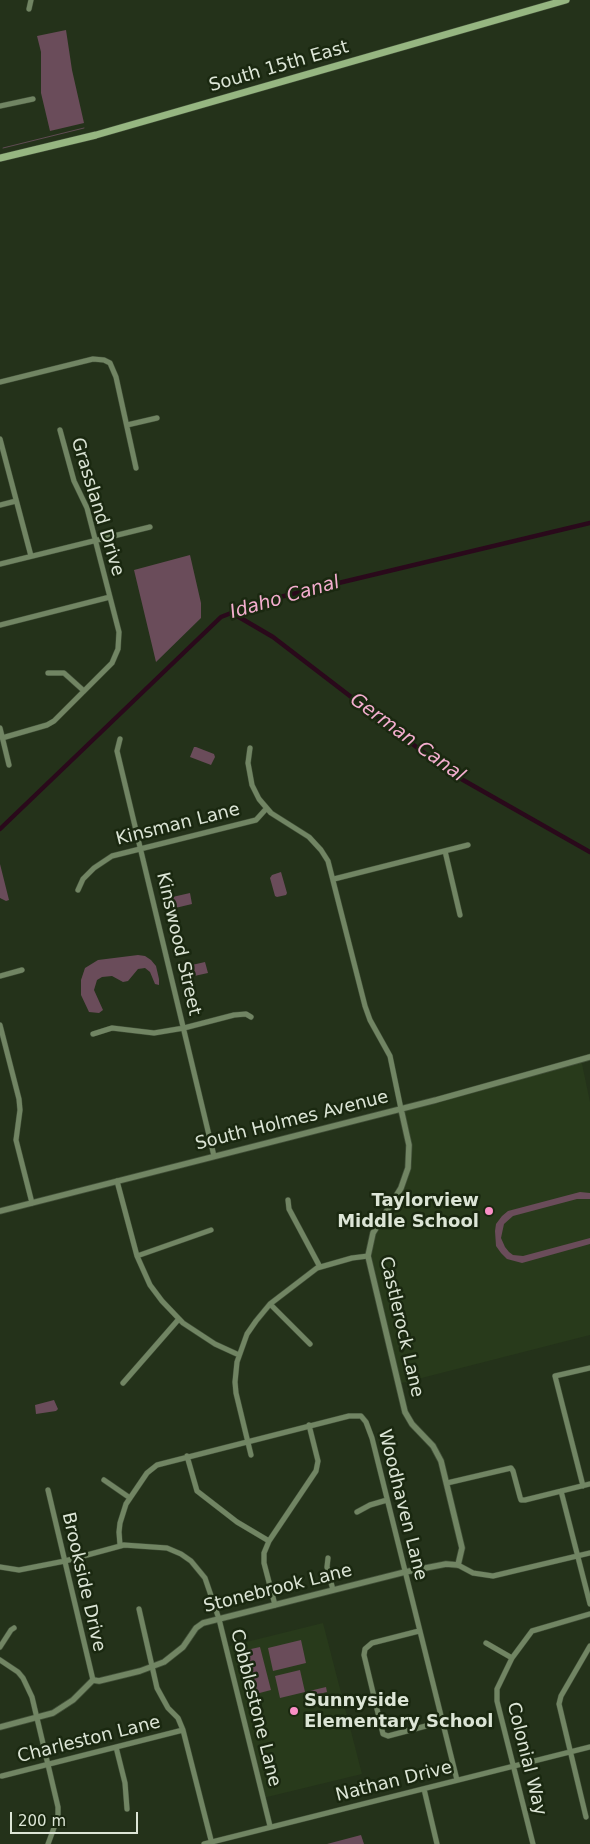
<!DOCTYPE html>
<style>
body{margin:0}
#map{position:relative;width:590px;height:1844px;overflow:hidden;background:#24321a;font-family:"DejaVu Sans",sans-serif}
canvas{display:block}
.scale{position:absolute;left:10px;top:1812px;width:128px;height:22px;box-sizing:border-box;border:2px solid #dce5d6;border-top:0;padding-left:6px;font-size:15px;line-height:18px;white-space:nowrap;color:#dce5d6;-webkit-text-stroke:4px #1a2810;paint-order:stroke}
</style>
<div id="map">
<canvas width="590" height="1844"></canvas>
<div class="scale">200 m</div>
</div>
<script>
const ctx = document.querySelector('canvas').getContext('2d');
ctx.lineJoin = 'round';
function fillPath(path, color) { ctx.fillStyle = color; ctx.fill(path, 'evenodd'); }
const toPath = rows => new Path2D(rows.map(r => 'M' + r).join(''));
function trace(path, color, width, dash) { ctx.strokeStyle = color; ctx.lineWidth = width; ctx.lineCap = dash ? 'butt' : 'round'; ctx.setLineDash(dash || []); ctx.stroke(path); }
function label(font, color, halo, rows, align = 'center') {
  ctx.font = font + ' "DejaVu Sans",sans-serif'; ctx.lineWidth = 5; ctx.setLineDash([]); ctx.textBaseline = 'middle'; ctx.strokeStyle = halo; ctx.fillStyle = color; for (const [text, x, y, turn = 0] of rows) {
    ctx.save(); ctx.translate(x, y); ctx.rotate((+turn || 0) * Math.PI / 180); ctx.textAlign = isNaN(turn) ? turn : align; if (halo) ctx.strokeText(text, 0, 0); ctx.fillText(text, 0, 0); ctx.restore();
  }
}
fillPath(toPath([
 [581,1059,590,1102,590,1335,398,1384,381,1312,369,1247,373,1233,401,1188,410,1158,401,1109],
 [323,1623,362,1774,263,1798,226,1647]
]), '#283a1b');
fillPath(toPath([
 [66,30,72,70,84,123,50,131,41,93,41,52,37,36],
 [190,555,201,603,201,618,156,662,134,570],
 [194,747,196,747,214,754,215,757,211,765,190,757],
 [0,864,9,900,6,901,0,898],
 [281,872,287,893,286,895,277,897,275,896,270,878,272,875],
 [190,893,192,904,171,909,168,898],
 [138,955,145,956,151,960,156,966,159,979,159,985,155,984,150,972,145,968,138,969,128,981,123,982,112,976,102,977,97,980,94,990,103,1010,99,1013,89,1012,81,995,81,980,85,968,98,960],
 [205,962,208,973,185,978,183,967],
 [580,1192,590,1193,590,1199,577,1199,513,1216,504,1224,501,1238,505,1247,509,1252,513,1255,523,1256,590,1238,590,1244,522,1263,507,1259,501,1253,496,1246,495,1231,496,1224,502,1216,508,1211],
 [54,1400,58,1409,56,1411,36,1414,35,1405],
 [301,1640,306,1663,273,1671,268,1648],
 [260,1647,271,1690,252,1695,242,1651],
 [300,1670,305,1692,326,1687,327,1692,307,1697,305,1692,280,1698,275,1676],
 [361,1835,364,1844,327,1844]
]), '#6a4c5a');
trace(toPath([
 [3,148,84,128]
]), '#5f4b53', 1);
trace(toPath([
 [232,613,273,637,449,772,590,852],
 [0,829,221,617,259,602,590,523]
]), '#2a091b', 4.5);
const minor = toPath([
 [29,9,31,0],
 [0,106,33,99],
 [0,382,93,359,104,360,110,363,116,377,136,468],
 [127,425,157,418],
 [0,439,31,556],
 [0,505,16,501],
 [0,564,150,527],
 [0,625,110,597],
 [48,673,64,673,84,691],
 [0,728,9,765],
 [2,738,47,725,54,721,112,663,118,649,119,632,87,508,74,481,60,430],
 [120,739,117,751,214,1156],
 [250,748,248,763,252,785,259,799,271,813,309,837,321,850,328,861,365,1006,370,1020,390,1056,401,1109],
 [445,851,460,915],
 [334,879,468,845],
 [78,890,83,879,94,868,112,856,256,820,266,809],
 [0,976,22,970],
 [0,1025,19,1099,20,1110,16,1140,32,1203],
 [93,1034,112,1028,154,1033,184,1028,234,1015,246,1014,251,1017],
 [117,1181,137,1256,150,1285,162,1301,183,1323,215,1344,239,1355],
 [288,1200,289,1209,320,1267],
 [137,1256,211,1230],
 [270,1304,310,1344],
 [123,1383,178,1320],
 [251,1455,236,1393,235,1382,237,1362,247,1334,256,1321,270,1304,317,1268,352,1258,368,1256],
 [187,1456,197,1491,237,1522,269,1541],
 [104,1480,130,1498],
 [447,1483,511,1468,513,1471,520,1497,521,1500,525,1500,590,1484],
 [583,1486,555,1376,590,1368],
 [48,1490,93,1680],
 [561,1491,590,1604],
 [357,1512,370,1505,387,1500],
 [120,1545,119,1532,120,1523,126,1504,147,1473,157,1465,349,1416,361,1416,366,1422,372,1438,457,1780],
 [328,1558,327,1567,333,1590],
 [458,1565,473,1573,493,1576,590,1553],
 [0,1567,19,1570,65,1561,124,1545,167,1548,181,1554,191,1561,205,1578,219,1619,270,1826],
 [275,1605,264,1563,264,1553,269,1541,316,1471,318,1461,309,1425],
 [139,1609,157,1688,168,1708,178,1718,183,1730,212,1844],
 [419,1631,372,1643,365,1649,364,1655,383,1734,388,1736,441,1722],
 [486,1643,512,1658],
 [0,1647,11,1630,14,1628],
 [0,1660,18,1672,23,1678,32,1697,58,1807,58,1817,48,1844],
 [116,1747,125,1783,127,1809],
 [2,1776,183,1730],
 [424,1789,437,1844],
 [586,1817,559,1704,561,1696,590,1646],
 [204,1844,590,1747],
 [533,1844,497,1701,497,1689,512,1658,532,1631,590,1614]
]);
const tertiary = toPath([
 [0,1211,436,1100,590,1057],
 [0,1727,53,1713,73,1700,93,1680,99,1681,140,1671,164,1662,183,1647,196,1628,203,1623,405,1572,446,1564,458,1565,462,1548,441,1461,433,1446,412,1424,405,1412,368,1256,373,1233,401,1188,408,1168,409,1145,401,1109]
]);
const secondary = toPath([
 [0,158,96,135,566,0]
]);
trace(minor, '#414f38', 6);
trace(tertiary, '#414f38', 7);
trace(secondary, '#414f38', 8);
trace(minor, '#718563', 5);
trace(tertiary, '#718563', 5.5);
trace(secondary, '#96b681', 7);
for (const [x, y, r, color] of [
 [489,1211,5,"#fa8fc6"],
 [294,1711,5,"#fa8fc6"]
]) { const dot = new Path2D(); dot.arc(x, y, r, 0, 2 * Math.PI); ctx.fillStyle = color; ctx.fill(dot); trace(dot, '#1a2810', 2); }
label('18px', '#dce5d6', '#1a2810', [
 ["South 15th East",279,67,-16],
 ["Grassland Drive",97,507,73],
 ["Kinsman Lane",178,825,-14],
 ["Kinswood Street",178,944,77],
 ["South Holmes Avenue",292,1121,-14],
 ["Castlerock Lane",401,1327,77],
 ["Woodhaven Lane",402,1505,76],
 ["Brookside Drive",83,1582,77],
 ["Stonebrook Lane",278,1589,-14],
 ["Cobblestone Lane",255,1708,76],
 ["Charleston Lane",89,1740,-14],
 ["Colonial Way",526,1759,76],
 ["Nathan Drive",394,1782,-14]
]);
label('bold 18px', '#dce5d6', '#1a2810', [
 ["Taylorview",479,1201],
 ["Middle School",479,1222],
 ["Sunnyside",304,1701,"left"],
 ["Elementary School",304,1722,"left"]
], 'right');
label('italic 19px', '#f4aecf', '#1a2810', [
 ["Idaho Canal",285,598,-16],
 ["German Canal",407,738,36]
]);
</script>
